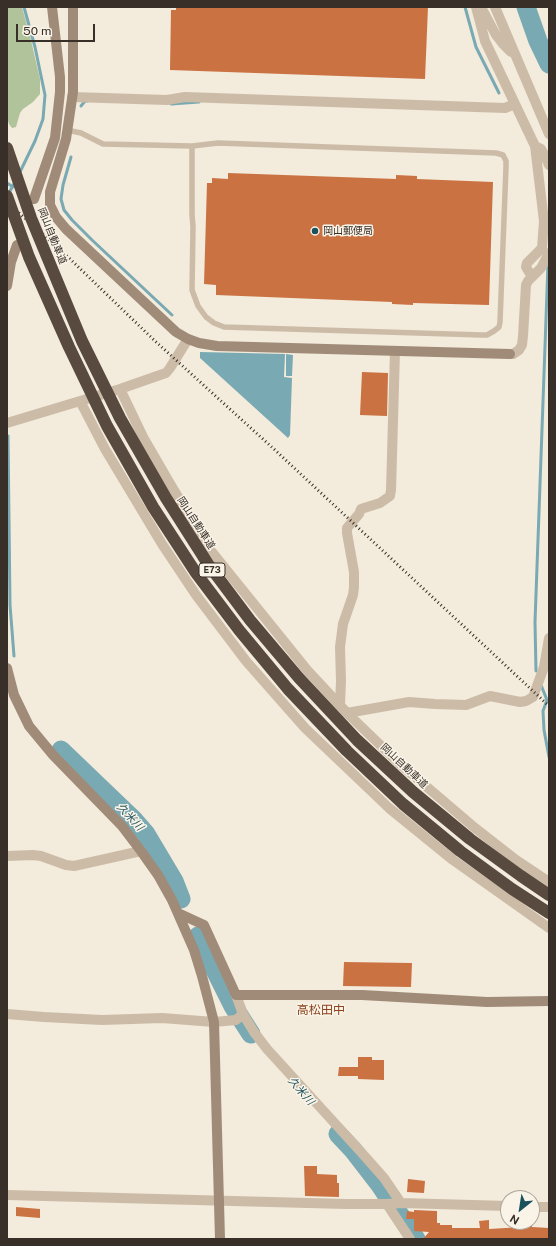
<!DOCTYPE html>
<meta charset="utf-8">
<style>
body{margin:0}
#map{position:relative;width:556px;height:1246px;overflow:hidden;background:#f3ebdc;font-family:"Public Sans",sans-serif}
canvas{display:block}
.frame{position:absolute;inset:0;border:8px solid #382f28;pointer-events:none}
.north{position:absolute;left:500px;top:1190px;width:40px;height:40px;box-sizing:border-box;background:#faf4e8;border:1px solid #aca59b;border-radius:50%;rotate:210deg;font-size:11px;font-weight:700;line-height:16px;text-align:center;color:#382f28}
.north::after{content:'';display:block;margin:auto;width:14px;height:18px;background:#1b515c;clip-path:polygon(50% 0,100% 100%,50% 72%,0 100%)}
.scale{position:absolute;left:16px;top:24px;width:79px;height:18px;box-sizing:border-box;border:2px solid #382f28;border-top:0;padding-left:5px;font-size:12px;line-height:14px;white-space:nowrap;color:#382f28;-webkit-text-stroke:3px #faf4e8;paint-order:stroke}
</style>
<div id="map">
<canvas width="556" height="1246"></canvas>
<div class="frame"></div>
<div class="north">N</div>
<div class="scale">50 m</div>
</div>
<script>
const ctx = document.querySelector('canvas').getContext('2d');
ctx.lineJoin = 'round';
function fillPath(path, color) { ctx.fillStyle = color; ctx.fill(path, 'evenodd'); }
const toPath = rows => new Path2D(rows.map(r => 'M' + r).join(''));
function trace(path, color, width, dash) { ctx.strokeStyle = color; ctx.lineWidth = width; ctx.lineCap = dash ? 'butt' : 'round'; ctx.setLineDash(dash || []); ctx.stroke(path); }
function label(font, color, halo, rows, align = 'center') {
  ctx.font = font + ' "Public Sans","Noto Sans JP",sans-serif'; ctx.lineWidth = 3; ctx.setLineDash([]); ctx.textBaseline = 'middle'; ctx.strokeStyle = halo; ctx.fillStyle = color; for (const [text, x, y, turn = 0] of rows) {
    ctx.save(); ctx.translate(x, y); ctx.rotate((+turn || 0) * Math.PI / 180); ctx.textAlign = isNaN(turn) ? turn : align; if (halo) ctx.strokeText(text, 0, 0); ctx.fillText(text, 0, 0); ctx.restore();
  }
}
fillPath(toPath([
 [7,7,22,7,30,36,40,79,40,94,33,102,23,109,20,113,16,127,12,128,9,124,7,117]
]), '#b1c39b');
fillPath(toPath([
 [200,352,285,354,284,377,292,378,290,435,288,438,200,358],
 [286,354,293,355,292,376,286,376]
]), '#79a9b2');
trace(toPath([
 [465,7,476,47,499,93],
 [171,104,199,102],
 [81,106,85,101,87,101],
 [71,157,63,185,61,199,64,210,72,220,92,240,172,315],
 [19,174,35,141,43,119,45,95,35,47,24,7],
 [7,183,13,187],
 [10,191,15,182],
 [8,436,10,605,14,656],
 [536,671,535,622,548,264],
 [541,685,547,700,543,711,544,730,549,757]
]), '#79a9b2', 3);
trace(toPath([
 [526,7,538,41,549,64],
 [61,750,133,819,146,834,174,881,181,899],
 [198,936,233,1006,251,1034],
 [338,1134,353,1150,380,1185,416,1239]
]), '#79a9b2', 19);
fillPath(toPath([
 [176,7,428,7,425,79,170,70,171,10,176,10],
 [228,173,396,179,396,175,417,176,417,179,493,182,489,305,413,303,413,305,392,304,392,302,216,295,216,285,204,284,207,183,212,183,212,178,228,179],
 [362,372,388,373,387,416,360,415],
 [344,962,412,963,411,987,343,986],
 [358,1057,372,1057,372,1060,384,1060,384,1080,358,1079,358,1076,338,1076,339,1067,358,1067],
 [304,1166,317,1166,317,1174,337,1175,337,1183,339,1183,339,1197,305,1196],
 [408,1179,425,1181,424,1193,407,1192],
 [16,1207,40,1209,40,1218,16,1216],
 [414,1210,437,1211,437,1223,440,1223,440,1225,452,1225,452,1228,480,1228,479,1221,489,1220,489,1229,522,1227,522,1222,532,1222,532,1227,549,1228,549,1239,423,1239,429,1232,414,1231,414,1219,406,1219,407,1211,414,1212]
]), '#cb7242');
trace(toPath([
 [67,130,81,133,103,144,192,146,218,143,496,153,503,155,506,161,506,167,500,322,499,327,494,331,487,335,482,335,224,327,214,323,206,317,198,306,192,290,193,227,192,214,192,146]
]), '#ccbca7', 5.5);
trace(toPath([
 [476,7,485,41,535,146,544,221,542,248,527,263,526,267,532,277],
 [481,7,496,35,503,44,511,52],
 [495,7,549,134],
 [72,97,167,100,185,97,505,108,515,104],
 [535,146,541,149,545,156,549,165],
 [510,354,513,354,519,350,522,345,523,336,526,285,528,281,541,268,549,253],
 [120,389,143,437,172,487,211,551,307,670,347,713,400,764,475,828,516,860,549,882],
 [80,401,105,449,162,544,196,595,246,661,305,728,389,808,453,860,549,928],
 [7,423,120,389,160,375,166,373,170,368,188,339],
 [340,705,341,681,340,647,343,624,353,595,354,587,354,572,347,533,347,528,359,514,361,509,380,503,390,496,391,490,395,351],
 [347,713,409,702,435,704,466,705,490,696,520,702,526,701,533,697,544,667,549,638],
 [7,856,33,855,41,856,66,865,74,866,141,851],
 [236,995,243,1014,254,1032,267,1049,361,1152,384,1178,401,1203],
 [7,1014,44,1017,102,1020,162,1018,214,1022,236,1020,243,1014],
 [7,1195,346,1204,387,1204,401,1203,508,1206],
 [387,1204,410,1239],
 [532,1207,549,1207]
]), '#ccbca7', 10);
trace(toPath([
 [73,7,73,92,66,139,50,192,50,205,56,217,66,229,176,332,188,339,199,343,217,346,510,354],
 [34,199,55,138,60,92,60,77,52,7],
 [7,286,11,262,17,245],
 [7,668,14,695,29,726,53,755,122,826,141,851,158,875,172,900,194,950,202,976,214,1022,220,1239],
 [178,913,204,925,236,995,362,995,487,1002,549,1001]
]), '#a08b78', 10);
trace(toPath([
 [7,202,68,257,155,341,275,450,549,706]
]), '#382f28', 3, [1, 3]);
trace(toPath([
 [7,148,31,218,82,341,120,418,166,498,208,564,250,620,299,678,357,740,413,792,470,839,521,876,549,895],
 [7,196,29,257,69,347,107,426,153,507,196,573,239,630,288,689,347,751,403,804,460,851,512,889,549,913]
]), '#594a3f', 12);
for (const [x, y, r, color] of [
 [315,231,4,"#1b515c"]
]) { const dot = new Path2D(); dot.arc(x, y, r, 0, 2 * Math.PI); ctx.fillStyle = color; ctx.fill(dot); trace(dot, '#faf4e8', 1.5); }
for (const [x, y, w] of [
 [212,570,26]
]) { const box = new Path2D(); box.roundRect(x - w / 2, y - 7, w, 14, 3); ctx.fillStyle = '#faf4e8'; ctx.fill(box); trace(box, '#382f28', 1); }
label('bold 9px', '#382f28', null, [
 ["E73",212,570]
]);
label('10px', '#382f28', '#faf4e8', [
 ["岡山郵便局",323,231]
], 'left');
label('10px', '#382f28', '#faf4e8', [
 ["岡山自動車道",52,236,68],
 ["岡山自動車道",196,523,57],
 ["岡山自動車道",404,766,43]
]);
label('italic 11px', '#1b515c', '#faf4e8', [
 ["久米川",130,817,47],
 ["久米川",301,1091,49]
]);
label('12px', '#8b431d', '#faf4e8', [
 ["高松田中",321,1010]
]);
</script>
